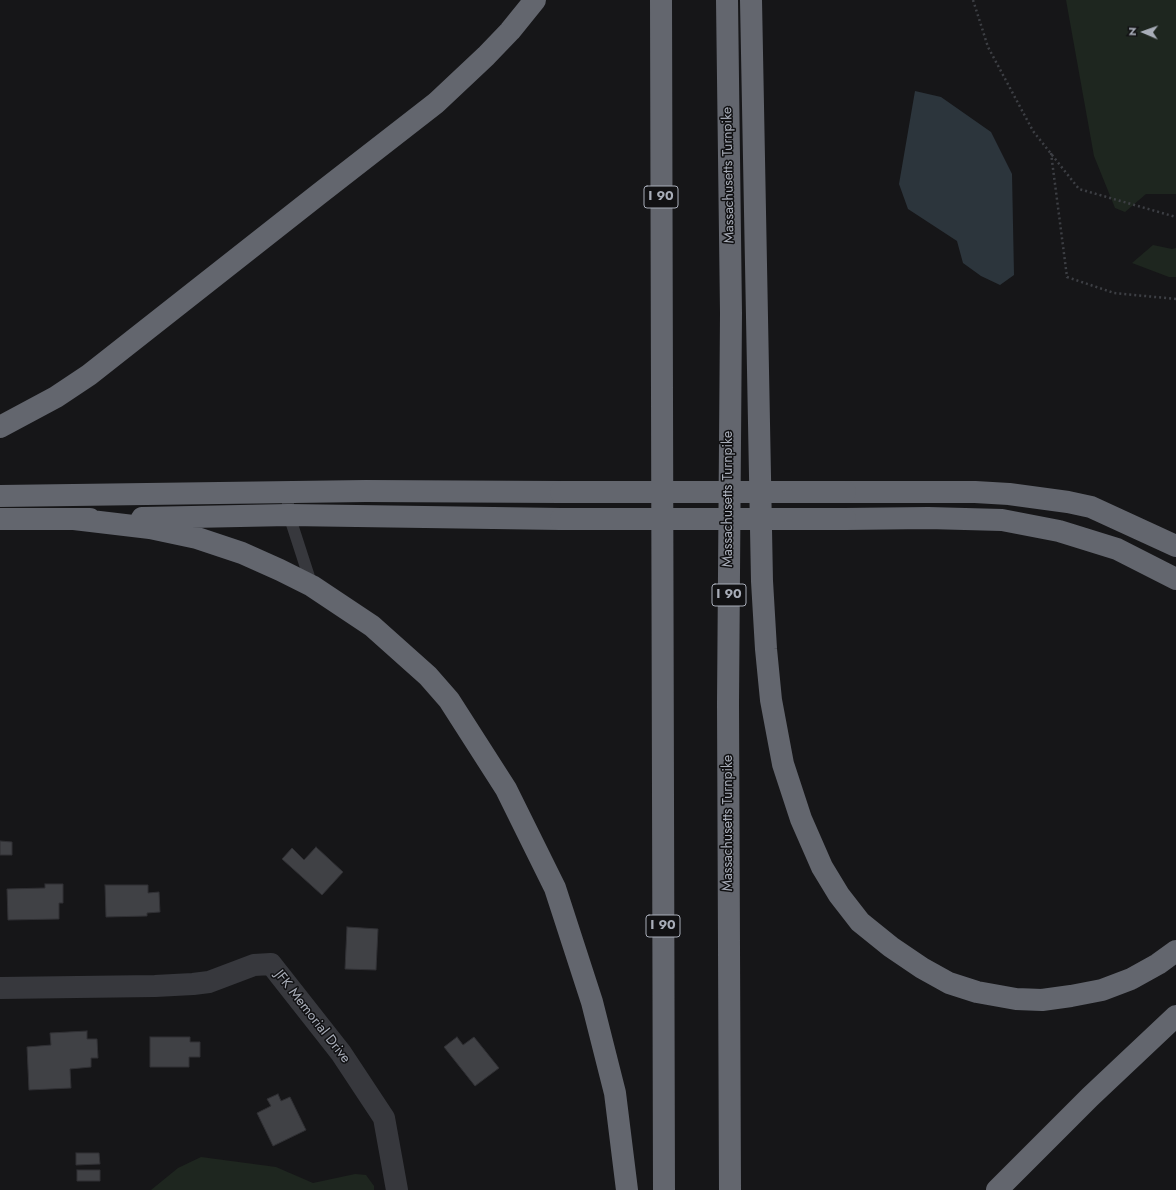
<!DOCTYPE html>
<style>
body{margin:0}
#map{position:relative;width:1176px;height:1190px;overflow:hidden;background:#161618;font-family:Jost,sans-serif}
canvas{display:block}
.north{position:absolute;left:1124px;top:12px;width:40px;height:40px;-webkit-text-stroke:3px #111113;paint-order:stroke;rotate:272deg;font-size:11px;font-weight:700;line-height:16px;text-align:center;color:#a8adb8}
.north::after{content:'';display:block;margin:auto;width:14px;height:18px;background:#a8adb8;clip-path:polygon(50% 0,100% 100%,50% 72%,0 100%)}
</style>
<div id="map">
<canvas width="1176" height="1190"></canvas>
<div class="north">N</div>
</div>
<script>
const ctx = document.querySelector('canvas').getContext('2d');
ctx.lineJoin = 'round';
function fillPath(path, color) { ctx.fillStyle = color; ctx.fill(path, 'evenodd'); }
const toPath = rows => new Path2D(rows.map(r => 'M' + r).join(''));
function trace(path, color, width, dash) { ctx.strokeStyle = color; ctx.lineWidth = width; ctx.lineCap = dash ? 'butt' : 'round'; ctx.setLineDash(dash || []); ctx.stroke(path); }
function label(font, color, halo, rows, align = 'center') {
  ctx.font = font + ' Jost,sans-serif'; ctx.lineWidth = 3; ctx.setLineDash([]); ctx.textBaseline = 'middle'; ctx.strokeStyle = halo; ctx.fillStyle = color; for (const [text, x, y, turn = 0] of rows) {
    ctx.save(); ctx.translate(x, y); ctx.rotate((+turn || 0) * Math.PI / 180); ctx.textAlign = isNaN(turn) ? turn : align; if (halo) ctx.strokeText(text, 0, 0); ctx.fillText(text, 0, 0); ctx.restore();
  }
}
fillPath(toPath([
 [1066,0,1176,0,1176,194,1146,194,1125,212,1115,208,1094,156],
 [1153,245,1172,249,1176,248,1176,277,1169,277,1132,263],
 [201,1157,276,1167,313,1183,355,1174,366,1175,374,1186,374,1190,151,1190,178,1168]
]), '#1e261f');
fillPath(toPath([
 [915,91,941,97,991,132,1012,174,1014,275,1000,285,981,276,963,263,957,241,908,209,899,184]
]), '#2c353c');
const building = toPath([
 [0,841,12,842,12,855,0,855,0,841],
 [316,847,343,872,322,895,282,859,292,848,304,860,316,847],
 [45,884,63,884,63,903,59,903,59,919,8,920,7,889,45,888,45,884],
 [105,885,148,885,148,893,159,892,160,912,147,913,147,916,106,917,105,885],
 [347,927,378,929,376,970,345,969,347,927],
 [87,1031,87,1039,97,1039,98,1058,91,1058,91,1067,70,1069,71,1088,29,1090,27,1047,51,1045,50,1033,87,1031],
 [150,1037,190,1037,190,1042,200,1042,200,1057,189,1057,189,1067,150,1067,150,1037],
 [457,1037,463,1045,474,1037,499,1068,475,1086,444,1047,457,1037],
 [278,1094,281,1101,290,1097,306,1130,273,1146,257,1113,271,1106,267,1099,278,1094],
 [76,1153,99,1153,100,1164,76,1165,76,1153],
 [77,1170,100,1170,100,1181,77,1181,77,1170]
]);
fillPath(building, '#404145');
trace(building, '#303034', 1);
trace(toPath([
 [973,0,988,47,1033,131,1079,189,1176,217],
 [1051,153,1067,277,1114,293,1176,299]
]), '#3d3f44', 2.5, [2, 3]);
trace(toPath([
 [287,493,289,515,312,586]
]), '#37383d', 12);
trace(toPath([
 [0,988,155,986,193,984,209,982,254,965,271,964,341,1053,384,1118,397,1190]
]), '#37383d', 22);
trace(toPath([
 [661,0,664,1190],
 [727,0,731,313,728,703,730,1190],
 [751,0,762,581,766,649,771,700,783,764,801,819,822,867,839,895,860,922,891,947,922,968,949,983,977,992,1016,999,1042,1000,1071,996,1102,990,1131,979,1158,964,1176,951],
 [0,427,56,397,89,375,319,194,436,103,486,56,510,31,535,0],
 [845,492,975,492,1009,494,1068,502,1091,507,1176,546],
 [0,496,366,491,561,492],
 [142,518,289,515,561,519],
 [0,519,90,519],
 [74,519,150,528,197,538,242,553,280,570,312,586,372,626,428,676,449,700,506,789,555,888,592,1002,615,1093,627,1190],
 [845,519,928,518,1002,520,1059,531,1117,549,1176,579],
 [997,1190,1090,1097,1176,1016]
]), '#63666e', 22);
trace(toPath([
 [561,492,845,492],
 [561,519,845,519]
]), '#63666e', 22);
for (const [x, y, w] of [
 [661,197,34],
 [729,595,34],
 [663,926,34]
]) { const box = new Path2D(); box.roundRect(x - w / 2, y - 11, w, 22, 3); ctx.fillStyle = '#111113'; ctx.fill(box); trace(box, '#a8adb8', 1); }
label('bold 13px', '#a8adb8', null, [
 ["I 90",661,197],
 ["I 90",729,595],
 ["I 90",663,926]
]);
label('14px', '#a8adb8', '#111113', [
 ["Massachusetts Turnpike",729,175,-91],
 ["Massachusetts Turnpike",729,499,-90],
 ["Massachusetts Turnpike",729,823,-90],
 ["JFK Memorial Drive",312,1017,52]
]);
</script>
